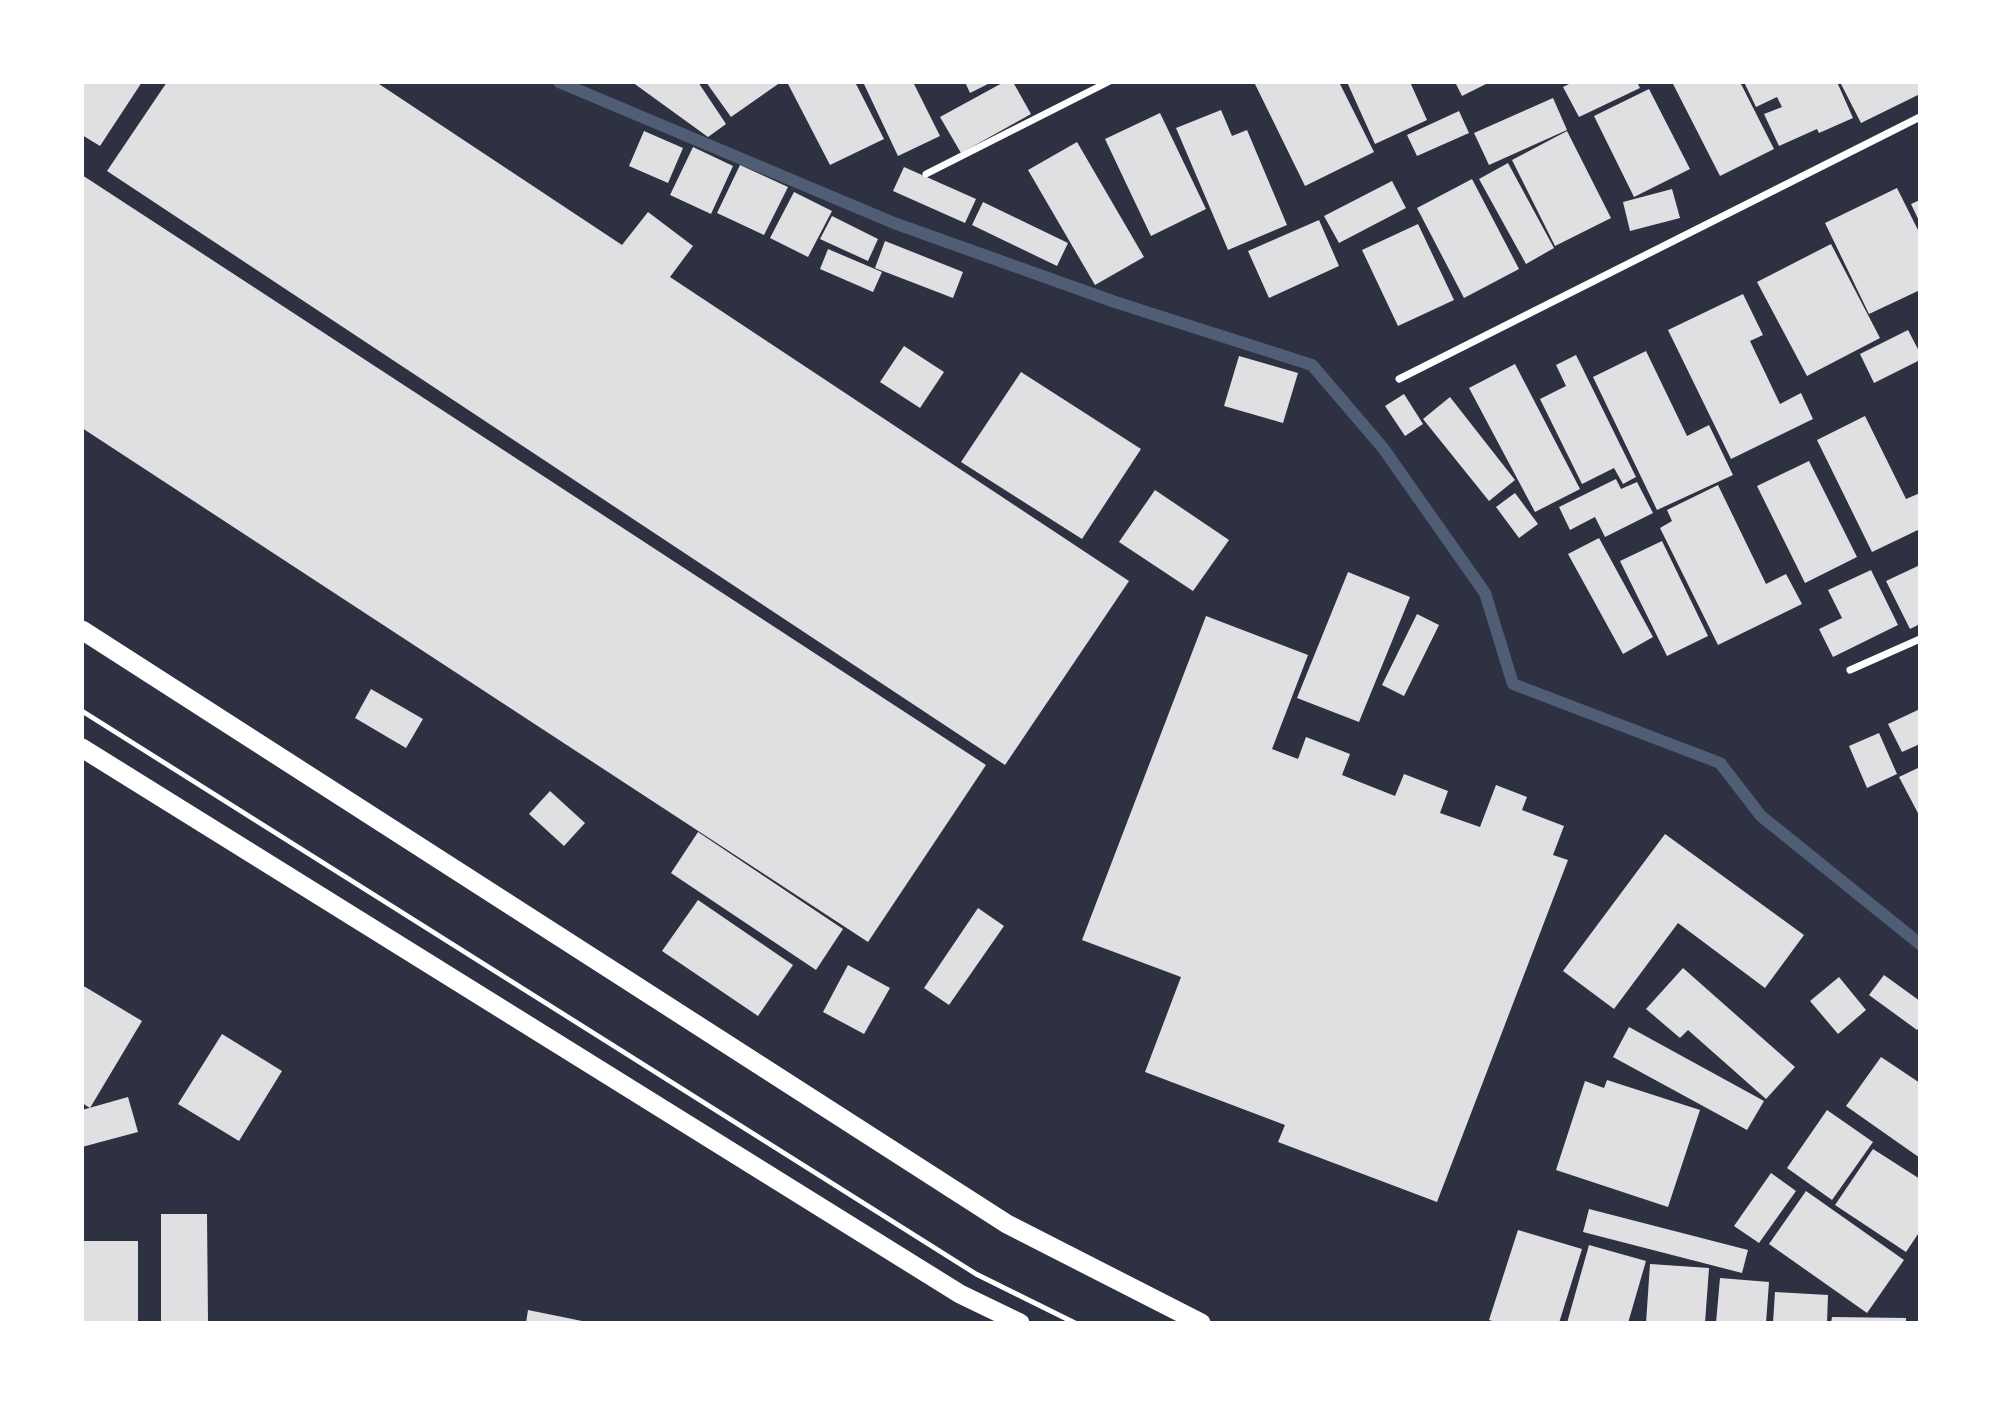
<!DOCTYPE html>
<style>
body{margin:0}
#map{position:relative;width:2002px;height:1405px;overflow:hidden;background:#2d3142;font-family:"Source Sans 3",sans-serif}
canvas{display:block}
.frame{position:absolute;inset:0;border:84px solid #fff;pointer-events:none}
</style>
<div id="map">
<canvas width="2002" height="1405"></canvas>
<div class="frame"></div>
</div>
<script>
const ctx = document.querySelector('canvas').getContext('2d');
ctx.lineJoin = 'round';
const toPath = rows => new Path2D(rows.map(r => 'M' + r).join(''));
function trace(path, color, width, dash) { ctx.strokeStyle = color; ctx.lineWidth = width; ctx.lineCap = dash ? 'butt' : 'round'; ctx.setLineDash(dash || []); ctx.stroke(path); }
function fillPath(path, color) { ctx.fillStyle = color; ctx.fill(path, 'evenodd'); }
trace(toPath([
 [559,82,894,223,1115,302,1312,365,1383,448,1485,593,1513,684,1720,763,1761,816,1920,944]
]), '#4f5d75', 12);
fillPath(toPath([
 [82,82,142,82,100,146,82,135],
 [167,82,376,82,622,245,648,212,693,246,670,277,1129,581,1005,765,107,171],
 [632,82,698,82,726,124,708,137],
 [706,82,781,82,731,117],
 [787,82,855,82,884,139,830,165],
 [863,82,913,82,940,136,898,156],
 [965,82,992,82,970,93],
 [1004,82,1013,82,1031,114,961,153,940,117],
 [1254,82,1339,82,1374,152,1305,186],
 [1347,82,1410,82,1427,120,1375,144],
 [1455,82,1490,82,1462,96],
 [1573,82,1637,82,1640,88,1579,117,1563,87],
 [1672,82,1740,82,1774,149,1720,176],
 [1744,82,1837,82,1853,118,1819,133,1817,129,1779,146,1764,114,1782,107,1777,97,1756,107],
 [1840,82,1920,82,1920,94,1861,123],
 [1649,89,1690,169,1634,197,1594,116],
 [1553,98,1567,130,1489,165,1474,133],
 [1221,110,1232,136,1247,130,1287,225,1228,250,1176,128],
 [1459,111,1469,133,1417,156,1407,135],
 [1160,113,1206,209,1151,236,1105,139],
 [644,131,683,148,668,183,629,166],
 [1567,131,1611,218,1555,246,1512,160],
 [1077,142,1144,257,1095,285,1028,170],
 [693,147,733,166,711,214,670,195],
 [1508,163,1554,248,1526,264,1479,179],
 [740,165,788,187,764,235,717,213],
 [904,167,976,199,965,223,893,191],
 [82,175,986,765,868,942,82,428],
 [1472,179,1519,269,1464,298,1417,208],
 [1392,181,1406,208,1339,243,1324,216],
 [1897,188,1920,234,1920,290,1869,314,1825,223],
 [1672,189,1680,218,1630,231,1623,202],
 [794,192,832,211,808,257,770,238],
 [1920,200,1920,223,1911,204],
 [983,202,1068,243,1057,266,972,225],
 [832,216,878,239,868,261,820,239],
 [1319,220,1339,266,1269,298,1248,251],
 [1418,224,1454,300,1398,326,1362,250],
 [885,241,963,272,953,298,875,268],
 [1831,244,1880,338,1807,376,1757,282],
 [828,249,882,272,873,292,820,269],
 [1743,294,1763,335,1750,341,1780,404,1801,393,1813,419,1731,459,1668,330],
 [1908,330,1920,353,1920,360,1874,383,1860,354],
 [904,346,944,372,920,408,880,382],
 [1646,351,1687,436,1709,425,1733,475,1657,510,1593,377],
 [1576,355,1636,477,1623,484,1614,468,1582,484,1540,399,1566,386,1556,365],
 [1239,356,1298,373,1283,423,1224,406],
 [1515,364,1580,489,1535,512,1469,388],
 [1021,372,1141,449,1082,539,961,462],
 [1404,394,1423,424,1405,436,1385,406],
 [1450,397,1515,480,1489,501,1423,419],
 [1865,416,1906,499,1920,493,1920,529,1872,552,1817,440],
 [1809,461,1857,557,1805,583,1757,486],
 [1616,479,1621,489,1637,482,1653,513,1605,537,1595,517,1570,530,1559,507],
 [1718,485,1766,584,1786,574,1802,604,1718,645,1660,528,1672,521,1667,510],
 [1155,490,1229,540,1193,591,1119,542],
 [1515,493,1538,524,1519,538,1496,507],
 [1599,538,1653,637,1623,654,1568,554],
 [1662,541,1708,636,1667,656,1620,561],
 [1920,565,1920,624,1910,629,1886,581],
 [1871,570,1898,625,1833,657,1819,629,1842,618,1828,590],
 [1348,572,1410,597,1359,722,1297,698],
 [1417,614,1439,625,1404,696,1382,685],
 [1206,616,1308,655,1272,749,1298,759,1306,737,1350,754,1342,775,1395,796,1404,774,1448,791,1440,813,1480,827,1496,785,1527,797,1522,810,1564,826,1553,855,1568,860,1437,1202,1278,1142,1285,1125,1145,1072,1181,977,1082,940],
 [371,689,423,719,406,748,355,718],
 [1920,709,1920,744,1902,752,1888,724],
 [1879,733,1897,774,1867,788,1849,746],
 [1920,767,1920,817,1899,777],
 [550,791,585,823,564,846,529,814],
 [698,832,843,929,816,970,671,873],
 [1665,834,1804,935,1765,988,1678,923,1614,1009,1563,971],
 [698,900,793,965,758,1016,662,951],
 [978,908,1004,926,949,1005,924,988],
 [848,965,890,988,864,1034,823,1012],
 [1683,968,1795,1067,1766,1099,1688,1030,1680,1038,1646,1009],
 [1884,975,1920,1001,1920,1026,1917,1030,1869,995],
 [1839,977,1866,1010,1838,1034,1810,1001],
 [82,985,142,1021,90,1108,82,1103],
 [1629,1027,1764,1101,1747,1130,1613,1057],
 [222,1034,282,1071,239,1141,178,1104],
 [1881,1057,1920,1083,1920,1158,1846,1106],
 [1607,1080,1700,1110,1668,1207,1556,1170,1585,1081,1604,1088],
 [128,1097,138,1132,82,1147,82,1110],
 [1827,1110,1873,1142,1832,1200,1787,1168],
 [1873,1149,1920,1179,1920,1231,1906,1252,1835,1205],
 [1771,1173,1796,1191,1759,1243,1734,1226],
 [1806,1191,1904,1260,1867,1313,1769,1244],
 [1589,1209,1748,1250,1742,1273,1583,1232],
 [161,1214,207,1214,208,1323,161,1323],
 [1518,1230,1582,1249,1559,1323,1499,1323,1489,1320],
 [82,1241,138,1241,138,1323,82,1323],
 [1589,1245,1646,1261,1628,1323,1567,1323],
 [1650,1264,1709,1268,1705,1323,1646,1323],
 [1720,1278,1769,1282,1766,1323,1716,1323],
 [1775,1292,1828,1295,1827,1323,1773,1323],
 [528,1310,587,1322,587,1323,526,1323],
 [1832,1317,1906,1318,1906,1323,1831,1323]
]), '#e0e0e3');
trace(toPath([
 [82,711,976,1274,1075,1323]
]), '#fff', 5);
trace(toPath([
 [926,174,1108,82],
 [1399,379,1920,117],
 [1850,670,1920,639]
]), '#fff', 7);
trace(toPath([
 [82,630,1007,1224,1201,1323],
 [82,748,960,1294,1020,1323]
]), '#fff', 19);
</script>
